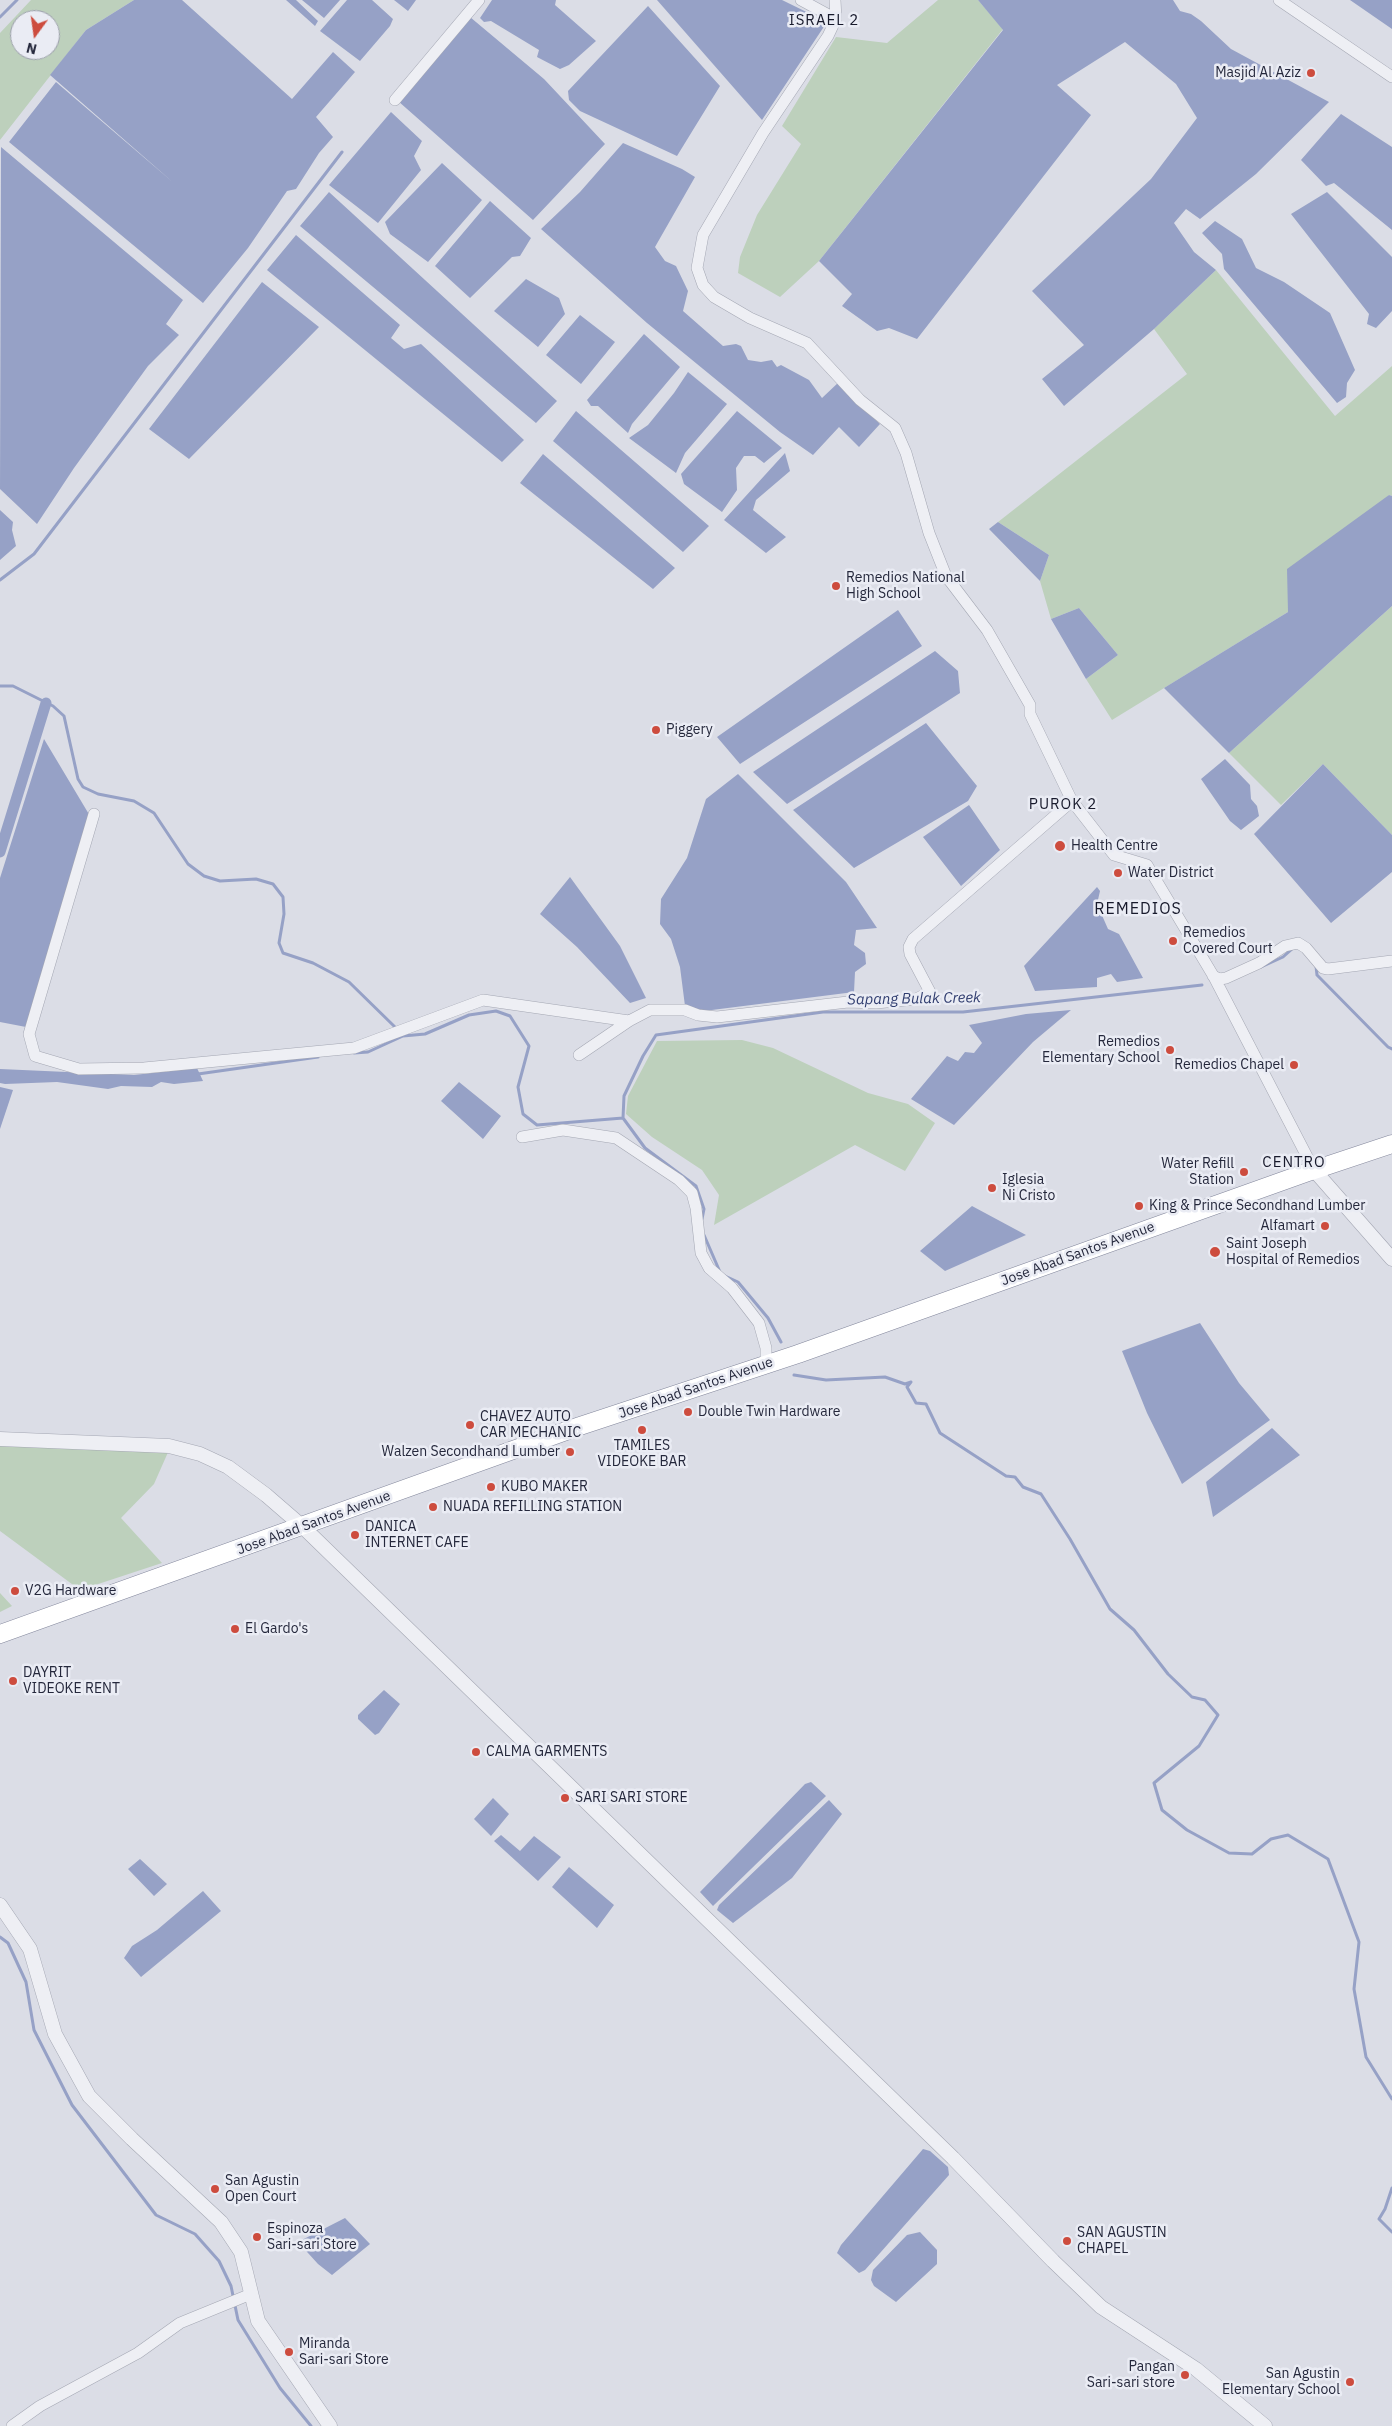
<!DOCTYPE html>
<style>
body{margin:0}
#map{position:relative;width:1392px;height:2426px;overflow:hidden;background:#dbdde6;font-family:"IBM Plex Sans",sans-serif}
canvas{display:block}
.north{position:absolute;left:10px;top:10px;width:50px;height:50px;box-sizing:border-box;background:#eaecf4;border:1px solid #9b9eaa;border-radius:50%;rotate:194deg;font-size:14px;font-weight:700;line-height:20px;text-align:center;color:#25283c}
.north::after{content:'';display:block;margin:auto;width:18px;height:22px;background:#cd4c3e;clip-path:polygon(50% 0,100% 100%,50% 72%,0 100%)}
</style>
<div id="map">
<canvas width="1392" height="2426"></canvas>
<div class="north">N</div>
</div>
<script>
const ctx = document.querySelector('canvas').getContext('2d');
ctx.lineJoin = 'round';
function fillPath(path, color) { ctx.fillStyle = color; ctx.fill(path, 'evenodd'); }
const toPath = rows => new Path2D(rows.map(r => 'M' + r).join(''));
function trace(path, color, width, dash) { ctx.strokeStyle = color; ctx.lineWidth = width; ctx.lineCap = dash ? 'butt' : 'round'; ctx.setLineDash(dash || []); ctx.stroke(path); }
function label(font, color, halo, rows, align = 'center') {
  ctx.font = font + ' "IBM Plex Sans",sans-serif'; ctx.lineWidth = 5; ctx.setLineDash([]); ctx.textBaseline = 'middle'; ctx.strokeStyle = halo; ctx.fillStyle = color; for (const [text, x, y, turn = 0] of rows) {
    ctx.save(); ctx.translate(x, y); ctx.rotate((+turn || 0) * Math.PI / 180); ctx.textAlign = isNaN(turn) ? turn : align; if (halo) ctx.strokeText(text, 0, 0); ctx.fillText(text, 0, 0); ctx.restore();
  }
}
fillPath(toPath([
 [31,0,134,0,86,30,0,140,0,33],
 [20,20,50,20,50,50,20,50],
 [938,0,978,0,1003,29,819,261,780,297,738,273,740,257,757,215,801,144,782,126,836,37,887,43],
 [1216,270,1335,416,1392,366,1392,496,1389,495,1288,612,1112,720,1086,679,1118,655,1079,608,1051,619,1040,581,1049,555,998,522,1187,374,1154,329],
 [1392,606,1392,835,1323,764,1281,805,1229,753],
 [742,1040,773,1048,868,1093,908,1104,935,1123,905,1171,855,1145,714,1225,719,1195,702,1170,652,1137,626,1114,628,1096,657,1041],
 [0,1444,169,1450,154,1484,121,1518,162,1563,80,1590,0,1531],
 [0,1593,12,1606,0,1612]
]), '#bdd0bc');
fillPath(toPath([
 [134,0,182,0,292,99,333,52,355,72,316,117,333,137,319,153,296,189,287,191,248,248,203,303,9,142,56,82,175,184,50,75,86,30],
 [286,0,296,0,318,21,315,26],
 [302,0,340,0,324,18],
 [347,0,372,0,393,19,390,26,360,61,320,31],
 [394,0,416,0,408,11],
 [492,0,556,0,555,5,596,41,569,65,560,69,537,57,539,50,491,21,484,22,480,18],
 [657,0,782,0,827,22,762,120],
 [978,0,1173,0,1180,11,1191,14,1201,21,1231,49,1329,102,1256,174,1200,219,1186,209,1174,223,1194,252,1216,270,1154,329,1064,406,1042,379,1084,345,1032,291,1151,179,1197,118,1176,84,1125,42,1057,85,1091,115,917,339,889,328,877,331,842,306,852,294,819,261,1003,30],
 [1350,0,1392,0,1392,29],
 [648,6,720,86,677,156,580,111,569,100,568,91],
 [470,17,544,79,605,144,533,220,398,101],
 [391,112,422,141,414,156,421,170,378,223,329,185],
 [1341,114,1392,147,1392,230,1334,183,1326,186,1301,160],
 [623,143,682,169,695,177,655,247,665,261,676,266,688,291,683,311,723,346,736,344,741,346,748,360,761,362,772,360,777,367,781,365,809,380,822,398,840,381,862,407,880,424,859,447,839,427,813,455,780,432,647,323,541,229,580,192],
 [1,147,183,300,166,324,179,335,148,366,74,468,37,524,0,489],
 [442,163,482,200,428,262,390,234,385,222],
 [329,192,557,401,536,423,300,226],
 [1327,192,1392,257,1392,311,1376,328,1367,324,1369,314,1291,214],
 [490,201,531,238,520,256,512,257,470,298,435,266],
 [1215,221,1242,239,1256,268,1284,282,1330,313,1355,370,1347,383,1346,397,1337,403,1224,269,1222,254,1202,233],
 [296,235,400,325,391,338,404,349,421,344,524,440,502,462,267,270],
 [526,279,559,298,565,314,538,347,494,311],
 [262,282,319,327,189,459,149,429],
 [580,315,615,342,581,384,546,355],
 [644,334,680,367,632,424,628,433,598,406,591,406,587,400],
 [688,372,727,404,685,453,676,473,629,438,648,425,674,393],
 [576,411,709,526,683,552,553,441],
 [737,411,782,448,764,463,755,456,744,456,736,468,737,490,722,512,684,484,681,474],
 [785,453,790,471,756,500,753,510,786,537,766,553,724,520],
 [543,454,675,568,653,589,520,483],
 [1389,495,1392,496,1392,606,1229,753,1164,688,1288,612,1287,569],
 [0,510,13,522,12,530,16,546,0,560],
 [998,522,1049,555,1040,581,989,529],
 [1079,608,1118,655,1086,679,1051,619],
 [898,610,922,646,740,764,717,737],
 [935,651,958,671,960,693,787,804,753,772],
 [926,723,977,786,968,801,854,868,793,810],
 [44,739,90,816,26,1027,0,1022,0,878],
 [1225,759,1250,785,1251,799,1257,806,1259,816,1241,830,1230,821,1201,779],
 [1323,764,1392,835,1392,872,1331,923,1254,834],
 [738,774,846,882,877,928,856,930,854,945,865,953,866,964,855,972,854,992,704,1011,685,1006,680,967,671,939,660,924,661,899,687,858,706,799],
 [969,805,1000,850,961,886,923,837],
 [570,877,620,946,646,998,630,1003,577,947,540,914],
 [1097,887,1100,891,1097,904,1108,929,1119,934,1143,978,1117,982,1111,974,1097,978,1097,987,1035,991,1024,966],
 [1071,1010,1033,1042,954,1125,911,1099,947,1056,958,1061,965,1052,974,1053,982,1043,969,1025,1026,1014],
 [197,1068,203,1081,174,1084,161,1082,152,1087,121,1086,108,1089,57,1082,5,1084,0,1083,0,1069,134,1075],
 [459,1082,501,1116,483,1139,441,1101],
 [0,1087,13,1090,0,1129],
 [972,1206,1026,1235,945,1271,920,1251],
 [1200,1323,1239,1383,1270,1420,1182,1484,1147,1413,1122,1351],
 [1272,1428,1300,1455,1213,1517,1206,1482],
 [384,1690,400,1704,379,1733,375,1735,358,1719,358,1715],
 [811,1782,826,1796,713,1906,700,1892,805,1784],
 [493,1798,509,1814,491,1836,474,1819],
 [829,1800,842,1814,792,1878,733,1923,717,1910,719,1905],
 [501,1835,520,1851,534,1836,561,1857,538,1881,494,1841],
 [140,1859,167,1884,154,1896,128,1869],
 [569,1867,614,1905,597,1928,552,1887],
 [203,1891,221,1911,141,1977,124,1958,132,1946,157,1930],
 [923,2149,930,2151,948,2167,949,2175,865,2270,859,2273,837,2253,841,2245],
 [345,2218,370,2244,332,2275,318,2264,298,2242],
 [920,2232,937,2250,937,2264,896,2302,874,2286,871,2280,873,2270,907,2235]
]), '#96a1c6');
trace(toPath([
 [0,17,17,0],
 [0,580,34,554,342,152],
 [0,686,13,686,53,706,64,716,78,779,83,787,98,794,134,801,154,813,188,864,204,876,220,881,256,879,273,884,283,897,284,914,279,943,283,953,313,963,349,982,396,1028],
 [1316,966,1317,975,1388,1047,1392,1049],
 [1261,967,1283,957,1292,949],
 [354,1053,368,1052,403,1036,425,1034,469,1015,496,1011,510,1016,529,1046,518,1087,523,1114,537,1125,623,1118],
 [198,1074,318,1057],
 [702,1219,704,1209,696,1186,645,1148,623,1118,624,1096,643,1056,656,1035,823,1012,963,1012,1202,985],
 [704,1235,720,1272],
 [725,1276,738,1282,768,1318,781,1342],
 [794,1375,826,1380,885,1377,905,1384,911,1382,907,1387,916,1403,926,1404,940,1433,1006,1476,1015,1477,1023,1487,1041,1494,1070,1539,1110,1609,1134,1630,1168,1674,1192,1697,1205,1700,1218,1715,1199,1746,1154,1783,1162,1810,1187,1830,1229,1853,1252,1854,1271,1839,1288,1835,1328,1859,1359,1942,1354,1989,1366,2057,1392,2099],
 [0,1937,8,1943,26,1982,34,2030,72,2105,156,2215,195,2234,219,2261,231,2286,238,2320,280,2388,311,2426],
 [1392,2188,1385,2209,1379,2219,1392,2232]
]), '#96a1c6', 3);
trace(toPath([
 [0,852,46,703]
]), '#96a1c6', 11);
const minor = toPath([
 [801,0,836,19],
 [835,0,836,19,828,36,763,133,703,235,697,268,703,285,714,297,750,318,807,343,860,400,895,428,906,453,929,533,946,576,987,630,1030,705,1030,714,1072,801,1114,855,1147,865,1214,977,1314,1170],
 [1279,0,1392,77],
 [395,100,479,0],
 [94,814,29,1034,35,1056,79,1069,144,1068,354,1048,483,1000,629,1021],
 [1213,976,1220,979,1226,978,1259,963,1285,946,1298,943,1306,948,1323,968,1328,969,1392,961],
 [579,1055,629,1021,650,1010,685,1010,698,1015,717,1017,848,1002,876,1003,916,999,930,992,910,954,909,947,913,939,1072,801],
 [522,1137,563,1130,616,1138,679,1180,692,1193,696,1208,701,1253,709,1268,732,1288,759,1323,766,1348,766,1364],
 [12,2426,40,2406,138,2353,180,2323,251,2294]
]);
const tertiary = toPath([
 [1314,1170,1392,1259],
 [0,1439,169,1446,200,1454,228,1467,266,1495,303,1527,953,2158,1053,2261,1101,2307,1196,2369,1265,2426],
 [0,1905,30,1949,55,2034,89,2096,132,2139,221,2222,241,2252,258,2321,330,2426]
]);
const trunk = toPath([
 [0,1634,580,1426,798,1354,1308,1172,1392,1144]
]);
trace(minor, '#a4a7b3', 12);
trace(tertiary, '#a4a7b3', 15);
trace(trunk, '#83879c', 19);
trace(minor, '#eeeff4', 11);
trace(tertiary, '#eeeff4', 14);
trace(trunk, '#fff', 18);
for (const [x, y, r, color] of [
 [1311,73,5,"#cd4c3e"],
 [836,586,5,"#cd4c3e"],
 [656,730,5,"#cd4c3e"],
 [1060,846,6,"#cd4c3e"],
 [1118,873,5,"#cd4c3e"],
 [1173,941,5,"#cd4c3e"],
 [1170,1050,5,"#cd4c3e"],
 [1294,1065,5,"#cd4c3e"],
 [1244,1172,5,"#cd4c3e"],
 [992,1188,5,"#cd4c3e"],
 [1139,1206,5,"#cd4c3e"],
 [1325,1226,5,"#cd4c3e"],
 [1215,1252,6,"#cd4c3e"],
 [688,1412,5,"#cd4c3e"],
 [470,1425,5,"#cd4c3e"],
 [642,1430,5,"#cd4c3e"],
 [570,1452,5,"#cd4c3e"],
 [491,1487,5,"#cd4c3e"],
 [433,1507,5,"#cd4c3e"],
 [355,1535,5,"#cd4c3e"],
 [15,1591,5,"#cd4c3e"],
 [235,1629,5,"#cd4c3e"],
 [13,1681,5,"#cd4c3e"],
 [476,1752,5,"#cd4c3e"],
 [565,1798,5,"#cd4c3e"],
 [215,2189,5,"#cd4c3e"],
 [257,2237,5,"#cd4c3e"],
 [1067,2241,5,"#cd4c3e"],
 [289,2352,5,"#cd4c3e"],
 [1185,2375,5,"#cd4c3e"],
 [1350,2382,5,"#cd4c3e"]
]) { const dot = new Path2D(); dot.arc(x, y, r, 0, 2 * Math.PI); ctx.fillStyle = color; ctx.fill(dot); trace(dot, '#eaecf4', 2); }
label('14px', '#25283c', '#eaecf4', [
 ["Masjid Al Aziz",1301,73,"right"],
 ["Remedios National",846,578],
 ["High School",846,594],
 ["Piggery",666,730],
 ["Health Centre",1071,846],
 ["Water District",1128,873],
 ["Remedios",1183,933],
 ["Covered Court",1183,949],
 ["Remedios",1160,1042,"right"],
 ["Elementary School",1160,1058,"right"],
 ["Remedios Chapel",1284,1065,"right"],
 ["Water Refill",1234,1164,"right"],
 ["Station",1234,1180,"right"],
 ["Iglesia",1002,1180],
 ["Ni Cristo",1002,1196],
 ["King & Prince Secondhand Lumber",1149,1206],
 ["Alfamart",1315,1226,"right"],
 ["Saint Joseph",1226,1244],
 ["Hospital of Remedios",1226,1260],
 ["Double Twin Hardware",698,1412],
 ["CHAVEZ AUTO",480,1417],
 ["CAR MECHANIC",480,1433],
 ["TAMILES",642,1446,"center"],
 ["VIDEOKE BAR",642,1462,"center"],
 ["Walzen Secondhand Lumber",560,1452,"right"],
 ["KUBO MAKER",501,1487],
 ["NUADA REFILLING STATION",443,1507],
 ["DANICA",365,1527],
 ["INTERNET CAFE",365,1543],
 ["V2G Hardware",25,1591],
 ["El Gardo's",245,1629],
 ["DAYRIT",23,1673],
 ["VIDEOKE RENT",23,1689],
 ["CALMA GARMENTS",486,1752],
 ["SARI SARI STORE",575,1798],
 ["San Agustin",225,2181],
 ["Open Court",225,2197],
 ["Espinoza",267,2229],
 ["Sari-sari Store",267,2245],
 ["SAN AGUSTIN",1077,2233],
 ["CHAPEL",1077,2249],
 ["Miranda",299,2344],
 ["Sari-sari Store",299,2360],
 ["Pangan",1175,2367,"right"],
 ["Sari-sari store",1175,2383,"right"],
 ["San Agustin",1340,2374,"right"],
 ["Elementary School",1340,2390,"right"]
], 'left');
label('14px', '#25283c', '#eaecf4', [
 ["Jose Abad Santos Avenue",1078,1254,-20],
 ["Jose Abad Santos Avenue",696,1388,-19],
 ["Jose Abad Santos Avenue",314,1523,-20]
]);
ctx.letterSpacing = '1px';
label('15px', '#181a2c', '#eaecf4', [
 ["ISRAEL 2",824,21],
 ["PUROK 2",1063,805],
 ["CENTRO",1294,1163]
]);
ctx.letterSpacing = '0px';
label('italic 15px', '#303d6f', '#eaecf4', [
 ["Sapang Bulak Creek",914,999,-1]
]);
ctx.letterSpacing = '1px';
label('16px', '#181a2c', '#eaecf4', [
 ["REMEDIOS",1138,909]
]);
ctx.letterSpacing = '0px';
</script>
